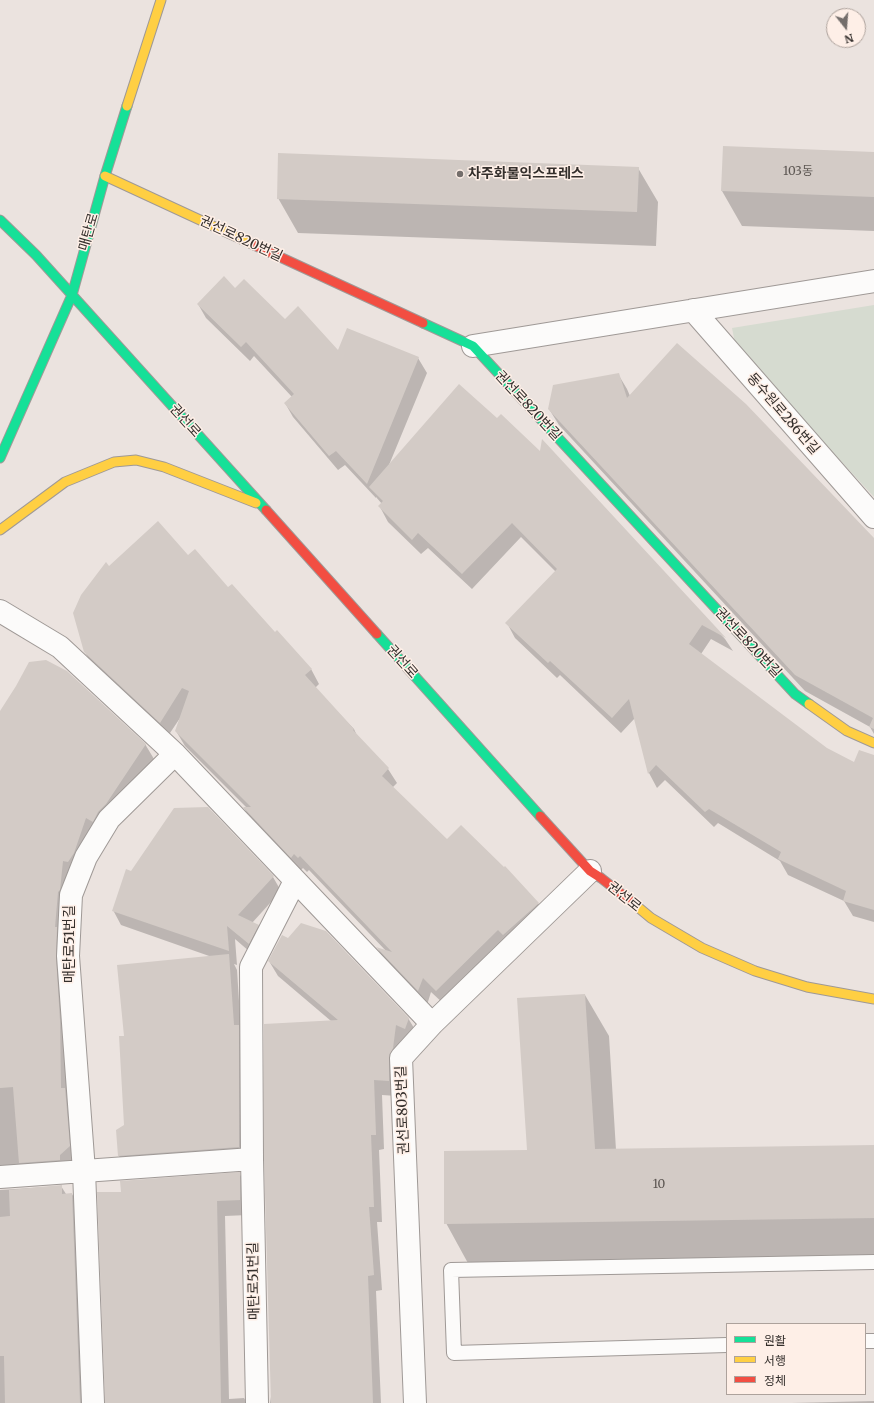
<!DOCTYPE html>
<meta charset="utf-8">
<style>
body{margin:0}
#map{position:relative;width:874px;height:1403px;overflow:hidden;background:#ebe3df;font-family:Merriweather,"Noto Sans KR",serif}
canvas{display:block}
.legend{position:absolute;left:726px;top:1323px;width:140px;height:72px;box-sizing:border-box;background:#feefe7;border:1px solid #ada29c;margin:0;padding:5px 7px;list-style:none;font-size:12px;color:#342f2c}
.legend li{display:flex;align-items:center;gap:8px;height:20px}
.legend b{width:20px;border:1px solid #ada29c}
.north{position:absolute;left:826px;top:8px;width:40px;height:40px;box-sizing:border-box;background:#feefe7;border:1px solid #ada29c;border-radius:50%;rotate:163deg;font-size:11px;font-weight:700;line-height:16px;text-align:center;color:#342f2c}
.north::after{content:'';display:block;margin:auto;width:14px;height:18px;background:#746e6b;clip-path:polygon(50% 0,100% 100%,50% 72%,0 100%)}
</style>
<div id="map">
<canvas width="874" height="1403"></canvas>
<ul class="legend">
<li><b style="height:5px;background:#16e098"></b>원활</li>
<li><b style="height:5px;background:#ffcf43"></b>서행</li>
<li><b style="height:5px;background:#f24e42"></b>정체</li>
</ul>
<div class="north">N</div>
</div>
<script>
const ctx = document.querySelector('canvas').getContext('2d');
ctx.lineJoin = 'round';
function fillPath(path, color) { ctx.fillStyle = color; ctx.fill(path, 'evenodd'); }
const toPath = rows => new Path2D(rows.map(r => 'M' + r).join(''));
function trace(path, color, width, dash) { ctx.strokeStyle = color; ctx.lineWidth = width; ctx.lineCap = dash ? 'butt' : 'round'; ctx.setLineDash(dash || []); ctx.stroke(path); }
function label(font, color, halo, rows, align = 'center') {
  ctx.font = font + ' Merriweather,"Noto Sans KR",serif'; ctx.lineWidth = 3; ctx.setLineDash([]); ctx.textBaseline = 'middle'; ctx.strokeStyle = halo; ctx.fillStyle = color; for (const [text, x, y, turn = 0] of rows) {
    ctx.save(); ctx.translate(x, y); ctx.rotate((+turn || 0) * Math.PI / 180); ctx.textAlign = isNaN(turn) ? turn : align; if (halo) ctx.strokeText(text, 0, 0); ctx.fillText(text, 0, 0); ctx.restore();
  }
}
fillPath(toPath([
 [874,305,874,497,736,348,732,328]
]), '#d6dbd0');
fillPath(toPath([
 [874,153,874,231,742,226,722,191],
 [638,168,658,202,656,246,298,233,278,198],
 [235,289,285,320,339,351,418,358,427,373,389,465,497,419,540,453,543,441,725,639,733,651,711,639,701,654,826,749,854,763,874,756,874,922,853,916,844,901,788,875,780,861,718,823,714,827,665,780,657,788,649,773,635,718,621,733,560,675,557,678,515,638,507,623,556,572,521,537,472,589,428,548,421,554,388,522,380,507,382,504,376,497,376,498,345,465,338,470,293,417,285,403,292,397,254,356,250,361,206,318,198,304],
 [618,374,627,389,630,396,874,542,874,734,870,727,805,691,559,425,549,409],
 [188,556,228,588,311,669,319,684,315,688,354,729,358,738,388,769,397,783,392,788,447,840,538,903,546,918,445,1005,431,992,427,1005,385,962,378,949,387,952,309,870,307,872,303,868,300,871,252,821,244,808,247,808,185,746,176,731,180,718,168,736,93,667,85,652,109,568],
 [0,713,145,744,154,759,77,877,78,1161,0,1184],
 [131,872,273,877,281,891,252,923,258,925,266,940,257,958,235,939,237,965,234,964,237,970,241,1032,247,1162,128,1170,119,1156,125,1126,125,1037,212,957,121,925,113,910],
 [269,961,408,1018,417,1033,397,1096,382,1095,384,1149,379,1150,382,1222,377,1222,382,1290,376,1291,381,1403,270,1403,331,1021,278,976],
 [585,995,609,1036,616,1150,874,1146,874,1259,469,1265,446,1223,528,1151],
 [239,1173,248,1188,248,1215,225,1216,229,1399,244,1398,247,1403,106,1403,122,1193],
 [61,1186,66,1194,72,1194,80,1209,88,1403,0,1403,0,1190],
 [874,1401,874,1403,791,1403]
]), '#0003');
fillPath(toPath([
 [723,146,874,152,874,197,721,191],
 [278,153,639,167,637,212,277,199],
 [224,276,235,288,244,279,285,319,298,306,338,350,347,328,419,357,367,484,336,451,329,456,284,403,294,394,246,342,241,347,197,304],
 [677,343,746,404,874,538,874,729,869,727,873,718,795,675,548,409,553,385,619,373,627,398],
 [459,384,497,418,501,414,540,451,542,439,726,638,702,625,689,644,827,748,854,762,859,750,874,755,874,910,843,901,846,891,778,859,781,852,709,809,705,812,656,765,648,774,629,699,612,718,550,661,548,663,505,623,557,569,512,523,462,574,418,533,412,540,378,506,383,501,369,487],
 [158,521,188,555,195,549,228,587,232,584,275,632,277,630,312,669,305,675,354,729,353,730,389,768,382,776,447,839,461,825,504,867,505,866,539,903,503,935,498,930,436,991,423,978,418,991,376,947,392,952,300,856,298,858,294,854,291,858,243,807,251,807,175,731,189,691,182,688,160,723,84,652,73,613,81,595,106,562,109,566],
 [46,660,67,671,146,744,106,804,98,812,93,822,86,818,74,853,68,862,63,861,60,890,58,892,55,927,57,927,56,957,60,1021,61,1088,65,1088,70,1146,60,1155,60,1160,19,1163,13,1087,0,1088,0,711,16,686,29,662],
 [208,807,274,876,238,915,259,925,249,944,227,926,229,951,112,911,126,869,131,871,174,808],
 [301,923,326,931,409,1018,405,1029,396,1025,393,1048,389,1059,389,1081,374,1080,376,1135,371,1135,374,1207,369,1207,374,1275,368,1276,373,1403,271,1403,264,1159,264,1024,338,1020,268,961,282,935,288,938],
 [229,954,234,1025,239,1025,239,1147,118,1156,116,1130,124,1125,119,1036,124,1036,117,965],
 [585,994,595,1149,874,1145,874,1218,444,1224,444,1151,527,1150,517,998],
 [240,1172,240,1200,217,1201,221,1403,105,1403,97,1192,121,1192,120,1181],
 [62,1185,62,1194,72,1193,80,1403,5,1403,4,1356,0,1356,0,1217,10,1216,9,1190]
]), '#d3cbc6');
const lane = toPath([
 [865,1341,874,1341],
 [727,1345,454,1353,451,1270,874,1262]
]);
const street = toPath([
 [693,310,874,517],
 [473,346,874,281],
 [0,611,60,647,175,754,432,1024],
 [0,1177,252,1159],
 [93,1403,84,1171,68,956,71,895,86,857,109,819,175,754],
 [257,1403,252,1159,251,967,295,881],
 [415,1403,401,1058,432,1024,590,871]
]);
const fast = toPath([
 [0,220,36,255,266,510],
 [423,323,473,346,795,694,809,704],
 [0,458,72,295,105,176,127,106],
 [377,634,540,816]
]);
const slow = toPath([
 [127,106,161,0],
 [105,176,254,245],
 [0,530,65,482,114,462,136,460,164,467,256,503],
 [809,704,847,731,874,743],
 [633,903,651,918,702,948,755,971,807,987,874,999]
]);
const jam = toPath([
 [254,245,423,323],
 [266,510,377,634],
 [540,816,590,871,601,878,633,903]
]);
trace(lane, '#9f9996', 16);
trace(street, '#9f9996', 24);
trace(fast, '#9f9996', 11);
trace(slow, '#9f9996', 11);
trace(jam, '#9f9996', 11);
trace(lane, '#fcfbfa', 14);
trace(street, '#fcfbfa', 22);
trace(fast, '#16e098', 9);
trace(slow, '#ffcf43', 9);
trace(jam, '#f24e42', 9);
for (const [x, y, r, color] of [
 [460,174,4,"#746e6b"]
]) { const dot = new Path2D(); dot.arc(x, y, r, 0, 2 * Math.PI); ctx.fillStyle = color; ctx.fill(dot); trace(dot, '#feefe7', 1.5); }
label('12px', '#5e5854', null, [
 ["103동",798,172],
 ["10",659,1185]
]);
label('bold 14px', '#342f2c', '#feefe7', [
 ["차주화물익스프레스",468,174]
], 'left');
label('14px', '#342f2c', '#feefe7', [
 ["매탄로",89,232,-74],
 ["권선로820번길",241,239,25],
 ["권선로820번길",528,406,47],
 ["동수원로286번길",783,414,49],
 ["권선로",185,421,48],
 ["권선로820번길",748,643,47],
 ["권선로",402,662,48],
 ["권선로",624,897,39],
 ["매탄로51번길",70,944,-90],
 ["권선로803번길",403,1110,-92],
 ["매탄로51번길",254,1281,-91]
]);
</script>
